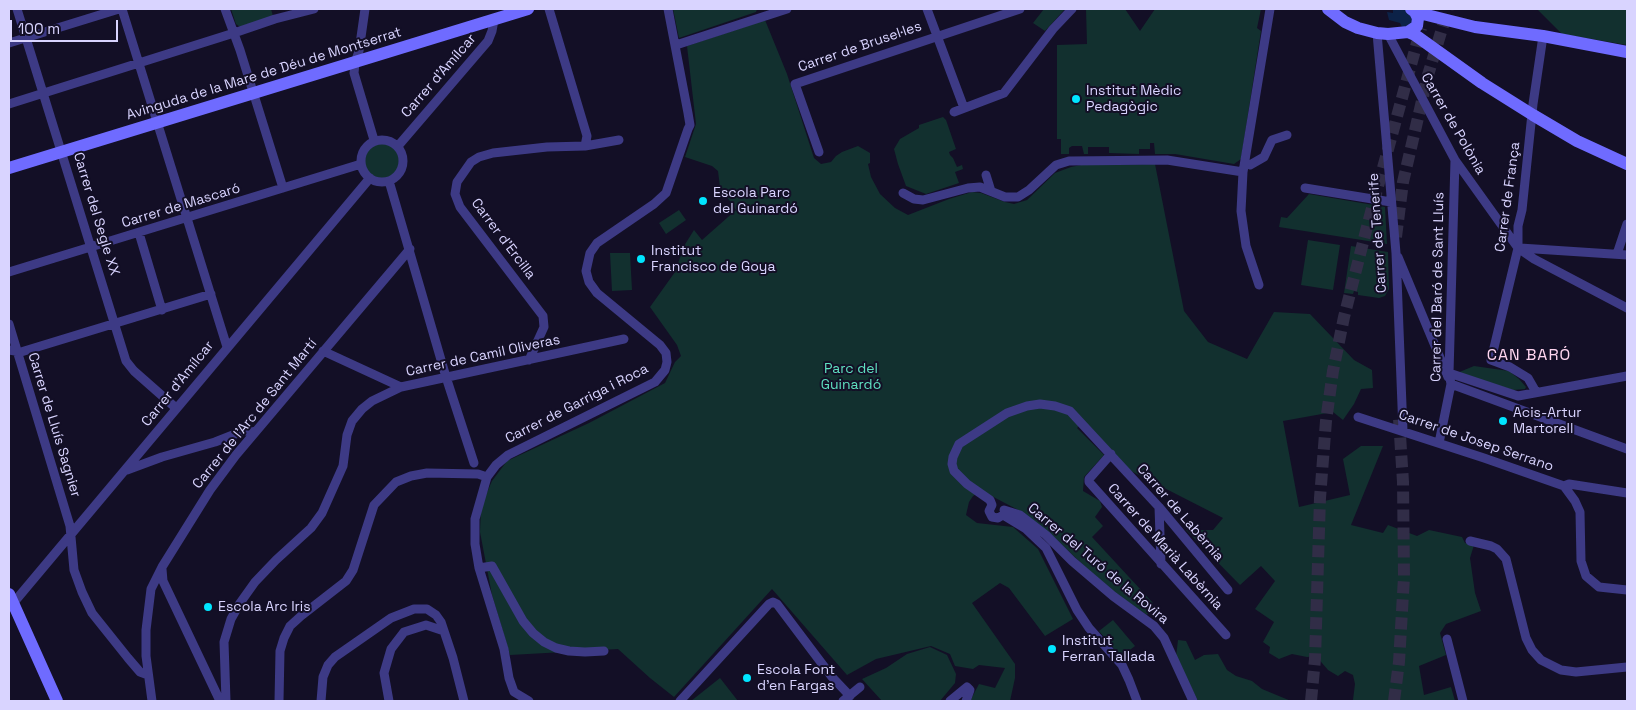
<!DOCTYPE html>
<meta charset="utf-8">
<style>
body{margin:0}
#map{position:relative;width:1636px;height:710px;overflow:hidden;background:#130f26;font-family:"Space Grotesk",sans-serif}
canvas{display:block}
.frame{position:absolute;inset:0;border:10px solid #d9d4ff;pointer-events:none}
.scale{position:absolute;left:10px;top:20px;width:108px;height:22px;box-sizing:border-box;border:2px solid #d9d4ff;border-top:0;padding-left:6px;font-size:15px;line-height:18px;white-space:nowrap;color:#d9d4ff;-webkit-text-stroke:4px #130f26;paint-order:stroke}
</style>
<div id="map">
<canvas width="1636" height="710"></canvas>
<div class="frame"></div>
<div class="scale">100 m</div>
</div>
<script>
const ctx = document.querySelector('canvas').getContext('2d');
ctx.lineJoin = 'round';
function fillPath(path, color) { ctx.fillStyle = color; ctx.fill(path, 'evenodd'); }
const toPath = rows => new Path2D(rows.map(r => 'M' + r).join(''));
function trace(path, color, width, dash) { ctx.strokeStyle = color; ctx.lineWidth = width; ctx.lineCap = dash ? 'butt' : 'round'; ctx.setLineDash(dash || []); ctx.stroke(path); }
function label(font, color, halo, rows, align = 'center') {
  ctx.font = font + ' "Space Grotesk",sans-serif'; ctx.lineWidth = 4; ctx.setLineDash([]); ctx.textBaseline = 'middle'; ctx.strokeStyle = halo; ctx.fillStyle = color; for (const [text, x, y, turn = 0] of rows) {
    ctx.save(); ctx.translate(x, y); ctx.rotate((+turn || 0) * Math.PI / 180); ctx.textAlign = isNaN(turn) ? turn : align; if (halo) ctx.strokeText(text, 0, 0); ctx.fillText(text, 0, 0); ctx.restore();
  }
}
fillPath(toPath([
 [231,9,271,9,273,16,243,29,236,24],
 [673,9,757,9,756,12,679,38],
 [1044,9,1065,9,1045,31,1033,23],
 [1086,9,1125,9,1140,31,1155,9,1261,9,1257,28,1261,31,1241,159,1234,164,1175,154,1155,154,1154,143,1150,143,1150,149,1139,149,1139,154,1109,153,1109,147,1088,147,1088,154,1084,154,1082,146,1072,146,1069,148,1069,154,1061,154,1061,139,1057,139,1057,45,1087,44],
 [1537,9,1627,9,1627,45,1562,34],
 [765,20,787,74,814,158,821,164,831,162,836,156,842,152,858,146,870,153,870,163,868,164,871,177,880,194,895,208,908,215,949,199,972,192,981,193,1005,202,1014,204,1027,200,1055,173,1071,167,1081,165,1155,164,1184,311,1208,342,1247,359,1274,312,1310,314,1354,360,1372,370,1373,388,1361,389,1354,404,1343,420,1333,412,1283,421,1299,507,1350,495,1343,459,1361,446,1383,446,1351,525,1383,533,1388,525,1417,536,1429,530,1462,537,1465,543,1474,545,1470,558,1475,593,1481,611,1446,624,1440,633,1446,655,1419,666,1424,695,1451,687,1455,701,1350,701,1353,700,1355,684,1353,675,1345,671,1338,676,1328,670,1316,656,1307,657,1292,654,1279,659,1269,653,1270,647,1263,642,1274,622,1255,609,1275,581,1261,566,1240,585,1186,530,1213,530,1223,518,1131,471,1083,422,1077,428,1104,455,1084,477,1083,491,1100,501,1102,507,1095,517,1103,526,1092,537,1153,603,1147,615,1128,602,1112,590,1081,563,1055,538,1024,513,982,491,973,496,969,502,966,515,977,523,1013,527,1038,549,1073,619,1045,636,1009,588,1000,583,972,603,1015,664,1015,678,1010,701,970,701,979,684,995,688,1005,668,979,665,973,669,955,666,950,654,931,646,876,659,847,675,772,589,674,697,650,678,618,649,510,655,492,595,480,532,481,506,492,481,507,461,589,423,665,383,675,362,681,356,677,345,650,307,675,272,684,246,694,230,702,240,736,210,720,187,718,171,712,166,685,157,696,124,687,46],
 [943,117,946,120,956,149,949,152,950,155,953,158,957,167,962,165,963,169,955,172,959,183,926,194,906,186,898,164,894,149,900,139,919,128,919,125],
 '364 161a18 18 0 1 1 36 0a18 18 0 1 1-36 0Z',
 [1309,194,1385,207,1387,244,1279,227,1281,217,1287,218],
 [679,210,686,220,666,234,659,223],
 [1308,240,1340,245,1333,290,1301,285],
 [1351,246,1388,252,1389,289,1385,296,1379,298,1358,295,1358,292,1354,291,1353,294,1344,293],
 [610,253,630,253,632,290,612,291],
 [1474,366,1509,371,1519,379,1526,387,1525,389,1513,390,1457,373],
 [1113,620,1135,646,1121,657,1099,631],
 [1178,640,1186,641,1195,660,1204,655,1218,654,1227,670,1236,676,1252,681,1262,689,1291,701,1198,701,1176,657],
 [930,647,947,655,956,674,955,683,940,701,882,701,862,679,886,668,907,654],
 [720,678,738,701,691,701]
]), '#12302f');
fillPath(toPath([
 [1393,9,1403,9,1410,13,1412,16,1412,25,1402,27,1400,23,1389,20,1387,12,1393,13]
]), '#0c2248');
trace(toPath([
 [1396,237,1403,182,1428,75,1448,9],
 [1311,701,1315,659,1320,498,1326,421,1333,371,1344,317,1368,223,1421,28],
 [1394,701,1399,662,1404,577,1403,482,1399,419]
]), '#312d47', 12, [12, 6]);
trace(toPath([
 [17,9,126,361,134,371,176,408],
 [122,9,227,347],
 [225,9,240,50,283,188],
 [365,9,359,51,355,63,354,73,374,140],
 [549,9,587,136,585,146],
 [927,9,964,108],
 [1377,33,1396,253,1403,431],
 [1388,34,1455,160,1518,248,1534,259,1627,308],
 [9,43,119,9],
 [676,45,787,9],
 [9,104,234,33,275,19,314,9],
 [954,112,1004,93,1053,29,1072,9],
 '361 161a21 21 0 1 1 42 0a21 21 0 1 1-42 0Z',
 [398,146,488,41,492,31,494,20],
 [819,152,795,84,1020,9],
 [1250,165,1264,157,1272,140,1287,135],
 [986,175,991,191],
 [389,181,446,377,474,463],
 [1305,188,1391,202],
 [903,193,914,199,923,200,968,188,980,187,1005,197,1018,197,1029,190,1056,165,1069,161,1167,160,1243,172],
 [139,233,162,310],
 [1520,248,1627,255],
 [1617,254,1627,224],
 [1398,257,1448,377],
 [9,272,361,164],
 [1259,285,1246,246,1241,211,1243,172,1270,9],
 [9,324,70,526,74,570,82,592,92,613,128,658,140,672,148,675],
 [9,350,21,352,211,294],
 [323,351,401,387],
 [529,360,544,327,543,316,460,207,455,194,457,182,471,162,479,157,493,153,547,147,585,146,619,140],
 [1449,373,1518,396,1627,376],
 [1451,384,1627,449],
 [1536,392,1528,378,1510,367,1491,360,1518,248,1518,226,1522,210,1533,104,1543,36],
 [1358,417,1484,458,1564,486,1575,501,1580,512,1581,561,1586,576,1599,587,1627,590],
 [1439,443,1451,384,1449,373,1455,160],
 [1111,454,1089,479,1089,482,1226,635],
 [127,470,162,457,215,442,243,431,250,431,254,433],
 [1564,486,1569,484,1627,493],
 [992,505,990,500,967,484,954,471,952,464,953,457,959,444,1007,413,1027,406,1040,404,1055,406,1070,411,1159,507,1228,590],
 [992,505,989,511,992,517,998,518,1003,515],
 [1159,507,1161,564],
 [1004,510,1020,515,1046,535,1072,561,1113,596,1154,626,1164,638,1193,701],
 [1003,515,1026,529,1046,548,1077,610,1089,628,1122,665,1129,680,1137,701],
 [1470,541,1491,546,1497,549,1506,559,1526,638,1532,650,1541,660,1561,670,1576,672,1627,667],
 [479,568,492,566,523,621,533,633,544,642,556,648,569,651,585,652,604,651],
 [162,569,163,581,220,701],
 [10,607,370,178],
 [1447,639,1463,701],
 [152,701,146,656,146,630,151,589,162,567,210,490,236,455,410,249],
 [226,701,224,642,231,619,240,603,255,582,276,560,311,528,322,513,343,466,347,435,352,421,362,409,372,401,401,387,624,339],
 [279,701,280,651,284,638,290,626,301,616,346,581,353,570,374,505,396,482,411,476,427,473,478,474,487,477],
 [321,701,323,677,328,665,335,657,391,618,414,609,427,609,436,615,441,622,453,658,464,701],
 [389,701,384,673,391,649,404,632,426,625,444,631],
 [529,701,514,692,509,678,504,649,479,568,475,544,475,519,487,477,496,465,508,455,655,382,665,370,667,362,666,353,660,345,597,293,589,282,586,271,590,253,597,243,654,204,666,193,688,129,690,125,688,113,668,9],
 [680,701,769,604,773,602,777,604,832,677,850,696],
 [843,701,860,687],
 [950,701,967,687,970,690,966,701]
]), '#3d3a85', 9);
trace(toPath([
 [1328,9,1345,22,1358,28,1377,33,1388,34,1408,32,1417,26,1418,18,1415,12,1411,9],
 [1415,12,1475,27,1543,36,1627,52],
 [1408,32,1415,35,1482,83,1533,115,1577,141,1627,164],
 [9,168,528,9],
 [9,594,57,701]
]), '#6f6bff', 12);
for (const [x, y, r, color] of [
 [1076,99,5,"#00e5ff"],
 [703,201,5,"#00e5ff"],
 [641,259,5,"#00e5ff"],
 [1503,421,5,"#00e5ff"],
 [208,607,5,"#00e5ff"],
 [1052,649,5,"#00e5ff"],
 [747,678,5,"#00e5ff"]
]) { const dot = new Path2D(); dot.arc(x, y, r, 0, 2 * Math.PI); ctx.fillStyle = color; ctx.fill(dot); trace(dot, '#130f26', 2); }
label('14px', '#d9d4ff', '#130f26', [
 ["Carrer de Brusel·les",860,47,-19],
 ["Avinguda de la Mare de Déu de Montserrat",264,74,-17],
 ["Carrer d'Amílcar",439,76,-49],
 ["Carrer de Polònia",1453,124,60],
 ["Carrer de França",1508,197,-82],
 ["Carrer de Mascaró",181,206,-17],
 ["Carrer del Segle XX",96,214,73],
 ["Carrer de Tenerife",1378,233,-94],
 ["Carrer d'Ercilla",503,239,53],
 ["Carrer del Baró de Sant Lluís",1438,287,-89],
 ["Carrer de Camil Oliveras",483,356,-12],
 ["Carrer d'Amílcar",178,384,-51],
 ["Carrer de Garriga i Roca",577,404,-27],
 ["Carrer de l'Arc de Sant Martí",255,414,-51],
 ["Carrer de Lluís Sagnier",54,425,73],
 ["Carrer de Josep Serrano",1476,441,19],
 ["Carrer de Labèrnia",1180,513,49],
 ["Carrer de Marià Labèrnia",1165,547,48],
 ["Carrer del Turó de la Rovira",1098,564,40]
]);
label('14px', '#d9d4ff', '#130f26', [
 ["Institut Mèdic",1086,91],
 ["Pedagògic",1086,107],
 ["Escola Parc",713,193],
 ["del Guinardó",713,209],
 ["Institut",651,251],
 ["Francisco de Goya",651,267],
 ["Acis-Artur",1513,413],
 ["Martorell",1513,429],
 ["Escola Arc Iris",218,607],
 ["Institut",1062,641],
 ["Ferran Tallada",1062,657],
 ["Escola Font",757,670],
 ["d'en Fargas",757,686]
], 'left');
label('14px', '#5fe0c0', '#130f26', [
 ["Parc del",851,369],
 ["Guinardó",851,385]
]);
ctx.letterSpacing = '1px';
label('16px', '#ffd6f0', '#130f26', [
 ["CAN BARÓ",1529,356]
]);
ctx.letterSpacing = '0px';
</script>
